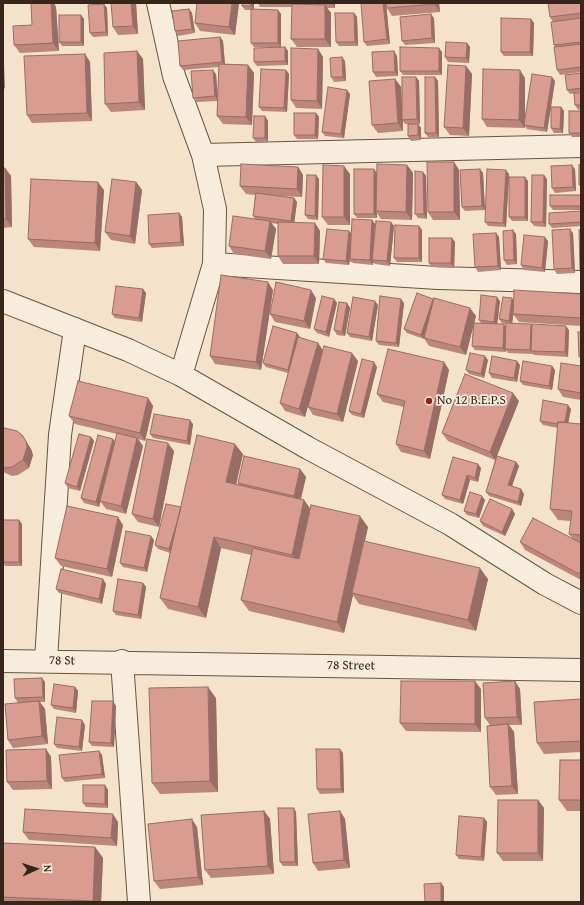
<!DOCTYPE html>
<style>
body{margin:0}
#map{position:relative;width:584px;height:905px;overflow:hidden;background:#f4e2ca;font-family:"Gentium Book Plus",serif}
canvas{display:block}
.frame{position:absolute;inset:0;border:4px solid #372619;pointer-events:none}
.north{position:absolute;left:16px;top:849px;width:40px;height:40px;-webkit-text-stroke:3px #f8ecdd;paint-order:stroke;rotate:87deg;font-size:11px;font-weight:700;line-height:16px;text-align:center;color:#372619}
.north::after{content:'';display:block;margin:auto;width:14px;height:18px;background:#372619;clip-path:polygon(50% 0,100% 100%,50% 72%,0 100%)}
</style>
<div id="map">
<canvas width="584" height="905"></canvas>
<div class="frame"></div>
<div class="north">N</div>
</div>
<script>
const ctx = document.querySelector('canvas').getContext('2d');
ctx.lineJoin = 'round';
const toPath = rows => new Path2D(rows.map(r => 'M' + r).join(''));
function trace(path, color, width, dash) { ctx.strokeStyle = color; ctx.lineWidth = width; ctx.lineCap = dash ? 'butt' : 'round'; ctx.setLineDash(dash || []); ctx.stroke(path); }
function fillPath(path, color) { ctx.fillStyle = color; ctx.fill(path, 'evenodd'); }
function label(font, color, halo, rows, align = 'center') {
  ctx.font = font + ' "Gentium Book Plus",serif'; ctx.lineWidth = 3.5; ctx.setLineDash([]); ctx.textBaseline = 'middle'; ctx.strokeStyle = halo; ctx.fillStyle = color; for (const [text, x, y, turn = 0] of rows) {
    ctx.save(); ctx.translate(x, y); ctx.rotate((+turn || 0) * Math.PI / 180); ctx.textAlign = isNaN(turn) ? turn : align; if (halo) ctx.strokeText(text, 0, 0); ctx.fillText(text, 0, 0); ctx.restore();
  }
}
const minor = toPath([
 [158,3,174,76,203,155],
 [214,264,438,278,581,282],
 [3,301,128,350,181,375,308,448,450,524,545,584,581,603],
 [181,375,214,264,215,209,203,155,581,146],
 [46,660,60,435,75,329],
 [3,661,581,670],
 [122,661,139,902]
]);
trace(minor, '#665545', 24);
trace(minor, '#f8ecdd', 22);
fillPath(toPath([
 [136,3,138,34,118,35,113,27],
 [239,3,235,35,200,31,195,23],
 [254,3,254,10,278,10,281,14,281,47,288,51,288,65,257,66,254,62,276,47,254,47,251,43,251,10,245,10,242,6],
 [258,3,312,3,312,5,315,5,314,3,335,3,335,8,327,8,331,13,331,47,297,47,291,39,292,7,260,7],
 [386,3,390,44,367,46,364,42],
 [439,3,440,12,392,16,387,8],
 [581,3,581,18,553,22,550,17],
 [56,7,59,51,20,53,14,45,32,25],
 [107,8,108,36,93,37,90,33],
 [189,9,192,13,195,33,178,36,175,31],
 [354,13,357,17,358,46,339,46,336,42],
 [81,15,84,19,84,46,62,46,59,42],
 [434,18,435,43,405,45,402,41],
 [581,18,581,72,560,75,557,70,556,47,554,45],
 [531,19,534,23,533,56,504,56,501,52],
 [220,37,223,41,225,64,248,65,254,73,252,125,223,124,217,116,218,101,196,102,193,98,216,74,218,99,219,67,183,70,180,66],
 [467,43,470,47,469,63,448,62,445,57],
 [318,49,323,57,322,109,296,108,291,100],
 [137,51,143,59,145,110,111,112,105,104],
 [442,52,442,75,403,75,400,71],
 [85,54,90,62,92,121,32,123,27,115],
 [397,56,398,76,376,77,373,72],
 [345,61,346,81,334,82,331,77],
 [466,66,472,74,469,136,450,135,444,127],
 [286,70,289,74,287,112,262,111,259,107],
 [581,73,581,92,570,94,567,90],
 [416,77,419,81,420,124,418,124,421,128,421,140,411,141,408,136,417,124,405,124,403,121,403,131,378,133,372,125,395,79,401,87,402,108],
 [435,77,438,81,439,137,428,137,425,133],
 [525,78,525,119,555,81,547,132,527,129,525,126,525,128,487,127,482,119],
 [581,93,581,109,578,110,575,105],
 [350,94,344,138,325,136,322,132],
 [561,107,564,111,563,133,554,133,551,128],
 [581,111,581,137,572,137,569,133],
 [316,113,319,117,318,139,297,139,294,135],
 [265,116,268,121,268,142,256,142,253,138],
 [454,162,459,170,460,220,433,220,428,212],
 [407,165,413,173,412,220,381,219,377,213,377,218,357,218,354,214,377,172],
 [298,167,303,175,302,197,277,196,294,198,297,202,294,223,315,223,320,231,319,264,283,264,278,256,278,224,271,223,276,229,271,259,234,254,229,246,255,219,253,216,255,195,246,194,240,186],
 [3,168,5,168,11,176,12,227,3,228],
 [480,169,483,173,485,210,465,211,462,207],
 [575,169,576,191,555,193,552,188],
 [423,172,426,176,427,219,418,218,415,214],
 [350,174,350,225,328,225,322,217],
 [509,174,506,227,488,226,485,222],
 [319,179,318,220,308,219,305,215],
 [547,179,546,227,534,226,531,222],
 [528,181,528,221,512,221,509,217],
 [136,182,142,190,135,244,111,240,105,232],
 [104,190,100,251,34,247,28,239],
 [581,195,581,210,553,210,550,206],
 [581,211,581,226,552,228,549,224],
 [179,213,182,217,184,246,152,248,149,244],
 [372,220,375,224,374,239,391,222,394,226,390,266,375,264,373,261,373,265,353,263,350,259,351,252,349,265,326,263,323,259,349,231,352,234],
 [419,226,422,230,422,262,397,262,394,258],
 [496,233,499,237,501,270,478,272,475,267],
 [573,233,575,273,557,274,554,269],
 [516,234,517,264,507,265,504,260],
 [452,238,455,242,454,268,432,267,429,263],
 [548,241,545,272,524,270,521,265],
 [143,289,146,293,142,322,115,318,112,314],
 [273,290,261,370,215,364,210,356],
 [581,294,581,326,519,322,513,314,512,323,531,324,532,326,569,330,568,357,534,355,533,354,508,353,506,350,506,352,475,350,472,346,473,326,466,355,429,346,424,338,424,339,407,333,404,329,434,300,476,316,474,323,481,323,479,320,500,301,497,324,506,327,506,324,502,323,499,319,513,300],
 [316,298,310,329,275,322,270,314],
 [334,299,337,303,329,337,317,333,314,329],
 [347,303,350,308,345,336,337,335,334,330],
 [404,303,399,347,379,345,376,341],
 [378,305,372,341,350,337,347,333],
 [297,333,300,337,300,338,318,343,323,350,358,361,343,422,313,415,308,407,309,401,305,417,285,411,280,403,288,373,266,367,263,363],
 [488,360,484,378,469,374,466,370],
 [444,362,449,370,430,459,401,452,396,444,404,407,383,402,377,394],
 [520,365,517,382,492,378,489,373],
 [552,366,555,370,552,390,523,385,520,381],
 [581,366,581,400,563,397,558,389],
 [377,367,364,418,352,415,349,411],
 [148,398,153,406,145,441,138,439,143,446,126,514,106,509,100,501,102,495,99,507,84,503,81,498,115,442,117,434,75,424,69,416],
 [519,401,497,456,516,462,519,466,512,486,524,494,521,506,489,496,486,492,495,460,448,441,442,433],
 [571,409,568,423,581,424,581,580,525,550,520,542,573,539,569,534,571,521,558,520,550,509,558,428,543,425,540,421],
 [193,424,190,445,153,438,150,434],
 [3,429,22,435,31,449,33,455,29,468,18,475,12,476,3,472],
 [91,437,94,441,80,491,68,488,65,483],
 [174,451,159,527,138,522,132,514],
 [243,454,236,485,239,485,238,483,300,469,306,477,301,500,304,500,310,509,368,527,365,541,488,579,476,631,359,604,353,595,344,633,249,611,241,600,251,555,221,548,206,618,168,609,160,598,170,553,158,549,155,545,181,507],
 [453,457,481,468,478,482,470,480,463,504,445,499,442,495],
 [485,500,479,518,467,515,464,511],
 [512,509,515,514,505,536,483,526,480,521],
 [3,520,22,524,22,566,5,566,3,562],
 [123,525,112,577,61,566,55,558],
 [154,540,147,572,123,567,120,563],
 [143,583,146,587,141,619,116,615,113,611],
 [106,584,102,604,59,593,56,589],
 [45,682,45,702,40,702,45,709,48,744,13,748,8,740,18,703,15,698],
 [75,687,78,691,76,713,54,709,51,705],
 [481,689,481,732,406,731,400,723],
 [520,689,522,725,509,725,514,732,518,794,496,795,490,787,490,725,485,718],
 [216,698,218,792,160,794,152,783],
 [581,699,581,752,544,754,537,743],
 [113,701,116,706,114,747,92,746,89,742],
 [85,725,82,751,57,748,54,744],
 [46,749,51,757,52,789,13,790,7,782],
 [99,751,102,755,105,778,65,782,62,778],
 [343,753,344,793,320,794,317,789],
 [581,760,581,811,567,811,559,800],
 [105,785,108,790,108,808,86,807,83,803],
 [538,800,544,808,543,861,503,861,497,853],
 [264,811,270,819,274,874,211,878,205,870],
 [340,811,345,819,350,868,318,871,313,863],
 [296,812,298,866,283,866,280,862],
 [484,818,487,822,484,861,459,859,456,855],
 [118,822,117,846,29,840,23,832],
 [197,827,203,885,160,889,154,881],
 [3,843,95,847,103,858,101,902,3,902]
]), '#bb867c');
fillPath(toPath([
 [51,3,54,3,56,7,59,51,53,43],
 [131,3,136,3,138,34,133,26],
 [232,3,239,3,235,35,229,27],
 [251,3,254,3,254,10,251,6],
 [332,3,335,3,335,8,332,4],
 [383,3,386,3,390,44,387,39],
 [434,3,439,3,440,12,434,4],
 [104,4,107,8,108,36,106,32],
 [325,5,331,13,331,47,325,39],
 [189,9,192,13,195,33,192,29],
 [278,10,281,14,281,47,278,43],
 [354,13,357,17,358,46,355,42],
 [431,14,434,18,435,43,432,38],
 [81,15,84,19,84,46,81,42],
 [531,19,534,23,533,56,530,52],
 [220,37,223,41,225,66,222,62],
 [3,40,5,89,3,86],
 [467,43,470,47,469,63,466,58],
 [285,47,288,51,288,65,285,61],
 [439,48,442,52,442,75,439,71],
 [318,49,323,57,322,109,317,101],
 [137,51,143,59,145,110,139,102],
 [394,51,397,56,398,76,395,72],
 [85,54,90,62,92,121,87,113],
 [342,57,345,61,346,81,343,77],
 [248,65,254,73,252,125,246,117],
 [466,66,472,74,469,136,463,128],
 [213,70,216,74,218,101,215,96],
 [286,70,289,74,287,112,284,108],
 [520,70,525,78,525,125,524,125,525,126,525,128,519,120],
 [416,77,419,81,420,124,417,119],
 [435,77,438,81,439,137,436,133],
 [552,77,555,81,547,132,544,128],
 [395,79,401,87,403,131,398,123],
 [347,90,350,94,344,138,341,134],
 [561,107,564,111,563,133,560,129],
 [316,113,319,117,318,139,315,135],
 [265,116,268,121,268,142,265,138],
 [418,124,421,128,421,140,418,135],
 [454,162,459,170,460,220,454,212],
 [407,165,413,173,412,220,406,212],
 [572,165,575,169,576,191,573,187],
 [344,166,350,174,350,225,344,217],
 [298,167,303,175,302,197,297,189],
 [5,168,11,176,12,227,6,219],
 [374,169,377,173,376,211,377,214,377,218,374,214],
 [480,169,483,173,485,210,482,206],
 [506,170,509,174,506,227,503,223],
 [423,172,426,176,427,219,424,214],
 [316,175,319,179,318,220,315,216],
 [544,175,547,179,546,227,543,222],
 [525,177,528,181,528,221,525,217],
 [98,182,104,190,100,251,95,243],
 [136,182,142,190,135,244,130,236],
 [294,198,297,202,294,225,291,221],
 [179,213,182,217,184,246,181,242],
 [372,220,375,224,373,265,370,260],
 [270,221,276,229,271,259,265,251],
 [391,222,394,226,390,266,387,261],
 [315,223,320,231,319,264,314,256],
 [419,226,422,230,422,262,419,258],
 [570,229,573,233,575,273,572,268],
 [513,230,516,234,517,264,514,260],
 [349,231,352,235,349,265,346,261],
 [496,233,499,237,501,270,498,266],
 [545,237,548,241,545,272,542,268],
 [452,238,455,242,454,268,451,263],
 [268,282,273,290,261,370,256,362],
 [143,289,146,293,142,322,139,318],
 [311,290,316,298,310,329,304,321],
 [497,297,500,301,497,326,494,322],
 [512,298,515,302,512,325,509,321],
 [334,299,337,303,329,337,326,332],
 [401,299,404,303,399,347,396,343],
 [433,299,436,303,424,339,421,335],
 [375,301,378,305,372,341,369,337],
 [347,303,350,308,345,336,342,332],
 [470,308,476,316,466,355,460,347],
 [504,324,507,328,505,349,506,350,506,352,503,348],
 [531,324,534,329,531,351,533,354,530,350],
 [566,326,569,330,568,357,565,352],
 [297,333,300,337,291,374,288,370],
 [318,343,323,351,305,417,299,409],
 [352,353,358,361,343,422,337,414],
 [485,356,488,360,484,378,481,374],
 [517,361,520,365,517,382,514,378],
 [374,362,377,367,364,418,361,414],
 [444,362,449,370,430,459,424,451],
 [552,366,555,370,552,390,549,386],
 [513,393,519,401,495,460,490,452],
 [148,398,153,406,145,441,140,433],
 [568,405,571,409,567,430,564,426],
 [190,420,193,424,190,445,187,441],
 [22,435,31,449,33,455,29,468,23,460],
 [91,437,94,441,80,491,77,487],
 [137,438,143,446,126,514,121,506],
 [113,439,116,443,99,507,96,502],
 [168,443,174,451,159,527,153,519],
 [235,444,243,454,234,493,226,482],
 [516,462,519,466,511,489,508,485],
 [478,464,481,468,478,482,475,478],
 [300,469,306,477,299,504,294,496],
 [467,475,470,480,463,504,460,500],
 [521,489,524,494,521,506,518,502],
 [482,496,485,500,479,518,476,514],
 [304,500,312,511,300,566,292,555],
 [181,508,172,553,169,549],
 [512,509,515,514,505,536,502,532],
 [360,516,368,527,353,593,352,593,353,595,344,633,337,622],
 [118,517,123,525,112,577,107,569],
 [19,520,22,524,22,566,19,562],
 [151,536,154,540,147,572,144,568],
 [214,537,221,548,206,618,198,607],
 [480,568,488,579,476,631,468,620],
 [103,579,106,584,102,604,99,599],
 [143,583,146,587,141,619,138,615],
 [42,678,45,682,45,702,43,697],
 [475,681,481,689,481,732,475,724],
 [515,681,520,689,522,725,517,717],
 [75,687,78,691,76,713,73,708],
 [208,687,216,698,218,792,210,781],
 [39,701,45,709,48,744,42,736],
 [113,701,116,706,114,747,111,743],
 [82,720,85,725,82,751,79,747],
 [508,724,514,732,518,794,512,786],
 [46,749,51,757,52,789,47,781],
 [340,749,343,753,344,793,341,789],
 [99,751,102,755,105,778,102,774],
 [105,785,108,790,108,808,105,804],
 [538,800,544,808,543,861,538,853],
 [294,808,296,812,298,866,295,862],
 [264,811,270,819,274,874,268,866],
 [340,811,345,819,350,868,344,860],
 [113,814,118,822,117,846,111,838],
 [484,818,487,822,484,861,481,857],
 [192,819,197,827,203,885,198,877],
 [95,847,103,858,101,902,94,902,93,901],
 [441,883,444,887,444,902,441,902]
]), '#986d65');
const building = toPath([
 [31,3,51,3,53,43,14,45,13,26,32,25,31,3],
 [111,3,131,3,133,26,113,27,111,3],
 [197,3,232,3,229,27,195,23,197,3],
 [242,3,251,3,251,6,242,6,242,3],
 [314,3,332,3,332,4,314,3],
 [361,3,383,3,387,39,364,42,361,3],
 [386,3,434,3,434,4,387,8,386,3],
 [548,3,581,3,581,13,550,17,548,3],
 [104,4,106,32,90,33,88,5,104,4],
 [292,4,325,5,325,39,291,39,292,4],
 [189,9,192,29,175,31,172,11,189,9],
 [251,9,278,10,278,43,251,43,251,9],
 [335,13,354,13,355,42,336,42,335,13],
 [431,14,432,38,402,41,400,17,431,14],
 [59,15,81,15,81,42,59,42,59,15],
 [501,18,531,19,530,52,501,52,501,18],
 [581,18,581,42,554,45,551,22,581,18],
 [220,37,222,62,180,66,178,41,220,37],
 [446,42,467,43,466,58,445,57,446,42],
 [581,44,581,67,557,70,554,47,581,44],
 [285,47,285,61,254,62,254,48,285,47],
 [400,47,439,48,439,71,400,71,400,47],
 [291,48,318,49,317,101,291,100,291,48],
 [137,51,139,102,105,104,104,53,137,51],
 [394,51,395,72,373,72,372,52,394,51],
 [85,54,87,113,27,115,24,56,85,54],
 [342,57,343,77,331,77,330,58,342,57],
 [219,64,248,65,246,117,217,116,219,64],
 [448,65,466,66,463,128,444,127,448,65],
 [261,69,286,70,284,108,259,107,261,69],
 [483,69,520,70,519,120,482,119,483,69],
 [213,70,215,96,193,98,191,71,213,70],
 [581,73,581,88,567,90,565,75,581,73],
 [532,74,552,77,544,128,524,125,532,74],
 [402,77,416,77,417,119,402,120,402,77],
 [425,77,435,77,436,133,425,133,425,77],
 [395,79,398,123,372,125,369,81,395,79],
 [328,87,347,90,341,134,322,132,328,87],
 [574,93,581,93,581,105,575,105,574,93],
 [551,107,561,107,560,129,551,128,551,107],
 [569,111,581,111,581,133,569,133,569,111],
 [294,113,316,113,315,135,294,135,294,113],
 [254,116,265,116,265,138,253,138,254,116],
 [408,124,418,124,418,135,408,136,408,124],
 [427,162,454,162,454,212,428,212,427,162],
 [241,164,298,167,297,189,240,186,241,164],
 [377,164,407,165,406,212,376,211,377,164],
 [323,165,344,166,344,217,322,217,323,165],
 [572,165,573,187,552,188,551,166,572,165],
 [579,165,581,165,581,185,579,185,579,165],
 [3,168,5,168,6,219,3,219,3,168],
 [354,169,374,169,374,214,354,214,354,169],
 [480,169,482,206,462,207,460,170,480,169],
 [487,169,506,170,503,223,485,222,487,169],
 [415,171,423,172,424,214,415,214,415,171],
 [307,175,316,175,315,216,305,215,307,175],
 [532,175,544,175,543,222,531,222,532,175],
 [509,177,525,177,525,217,509,217,509,177],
 [31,179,98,182,95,243,28,239,31,179],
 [112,179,136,182,130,236,105,232,112,179],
 [256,193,294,198,291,221,253,216,256,193],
 [550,195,581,195,581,206,550,206,550,195],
 [581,211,581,222,549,224,549,213,581,211],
 [179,213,181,242,149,244,148,215,179,213],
 [233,216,270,221,265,251,229,246,233,216],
 [352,219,372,220,370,260,350,259,352,219],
 [376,221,391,222,387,261,372,260,376,221],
 [278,222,315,223,314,256,278,256,278,222],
 [395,225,419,226,419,258,394,258,395,225],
 [327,229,349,231,346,261,323,259,327,229],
 [570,229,572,268,554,269,552,230,570,229],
 [513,230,514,260,504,260,503,231,513,230],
 [579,230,581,230,581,270,580,270,579,230],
 [496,233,498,266,475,267,473,234,496,233],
 [524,235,545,237,542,268,521,265,524,235],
 [429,238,452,238,451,263,429,263,429,238],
 [221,275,268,282,256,362,210,356,221,275],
 [276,282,311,290,304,321,270,314,276,282],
 [116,286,143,289,139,318,112,314,116,286],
 [514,290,581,294,581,318,513,314,514,290],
 [417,293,433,299,421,335,404,329,417,293],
 [481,295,497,297,494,322,479,320,481,295],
 [322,296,334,299,326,332,314,329,322,296],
 [380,296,401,299,396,343,376,341,380,296],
 [353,297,375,301,369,337,347,333,353,297],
 [503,297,512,298,509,321,499,319,503,297],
 [434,298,470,308,460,347,424,338,434,298],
 [339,302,347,303,342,332,334,330,339,302],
 [474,323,504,324,503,348,472,346,474,323],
 [506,323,531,324,530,350,505,349,506,323],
 [532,324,566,326,565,352,531,351,532,324],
 [273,326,297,333,288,370,263,363,273,326],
 [578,332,581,332,581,356,579,357,578,332],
 [298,337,318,343,299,409,280,403,298,337],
 [324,346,352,353,337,414,308,407,324,346],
 [388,349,444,362,424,451,396,444,405,401,377,394,388,349],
 [470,353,485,356,481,374,466,370,470,353],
 [492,356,517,361,514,378,489,373,492,356],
 [362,359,374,362,361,414,349,411,362,359],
 [523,361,552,366,549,386,520,381,523,361],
 [561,363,581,366,581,393,558,389,561,363],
 [465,374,513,393,490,452,442,433,465,374],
 [78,381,148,398,140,433,69,416,78,381],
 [543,400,568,405,565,422,558,422,558,424,540,421,543,400],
 [154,414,190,420,187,441,150,434,154,414],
 [558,422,581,424,581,535,569,534,572,511,550,509,558,422],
 [4,428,17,431,22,435,26,441,27,447,23,460,12,467,6,468,3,466,3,429,4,428],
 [117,433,137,438,121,506,100,501,117,433],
 [79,434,91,437,77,487,65,483,79,434],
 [98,435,113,439,96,502,81,498,98,435],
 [197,435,235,444,226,482,304,500,292,555,214,537,198,607,160,598,197,435],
 [147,439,168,443,153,519,132,514,147,439],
 [244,456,300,469,294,496,238,483,244,456],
 [497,456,516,462,508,485,521,489,518,502,486,492,497,456],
 [453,457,478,464,475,478,467,475,460,500,442,495,453,457],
 [470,492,482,496,476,514,464,511,470,492],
 [490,499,512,509,502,532,480,521,490,499],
 [166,504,181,507,178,519,169,549,155,545,166,504],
 [311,505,360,516,337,622,241,600,253,548,299,559,311,505],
 [67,506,118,517,107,569,55,558,67,506],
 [533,518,581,543,581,570,579,574,520,542,533,518],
 [3,520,19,520,19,562,3,562,3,520],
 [126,531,151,536,144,568,120,563,126,531],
 [364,541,480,568,468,620,352,593,364,541],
 [61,569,103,579,99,599,56,589,61,569],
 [118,579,143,583,138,615,113,611,118,579],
 [42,678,43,697,15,698,14,679,42,678],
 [401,681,475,681,475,724,400,723,401,681],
 [515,681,517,717,485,718,483,683,515,681],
 [54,684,75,687,73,708,51,705,54,684],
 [208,687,210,781,152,783,149,688,208,687],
 [581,699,581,741,537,743,534,702,581,699],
 [39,701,42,736,8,740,5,704,39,701],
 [92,701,113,701,111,743,89,742,92,701],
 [57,717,82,720,79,747,54,744,57,717],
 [508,724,512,786,490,787,487,726,508,724],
 [46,749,47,781,7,782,6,750,46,749],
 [316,749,340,749,341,789,317,789,316,749],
 [99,751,102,774,62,778,59,755,99,751],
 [560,760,581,760,581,800,559,800,560,760],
 [83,785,105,785,105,804,83,803,83,785],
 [498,800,538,800,538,853,497,853,498,800],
 [278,808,294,808,295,862,280,862,278,808],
 [25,809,113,814,111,838,23,832,25,809],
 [264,811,268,866,205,870,201,815,264,811],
 [340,811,344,860,313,863,308,814,340,811],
 [459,816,484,818,481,857,456,855,459,816],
 [192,819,198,877,154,881,148,824,192,819],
 [3,843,95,847,93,901,3,897,3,843],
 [441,883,441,902,425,902,424,884,441,883]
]);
fillPath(building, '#d99c90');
trace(building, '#986d65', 1);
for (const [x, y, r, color] of [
 [429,401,4,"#8f2418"]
]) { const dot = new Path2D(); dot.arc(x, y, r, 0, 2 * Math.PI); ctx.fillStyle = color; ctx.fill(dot); trace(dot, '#f8ecdd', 1.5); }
label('13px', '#372619', '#f8ecdd', [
 ["No 12 B.E.P.S",437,401]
], 'left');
label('13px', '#372619', '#f8ecdd', [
 ["78 St",62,661,1],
 ["78 Street",351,666,1]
]);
</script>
